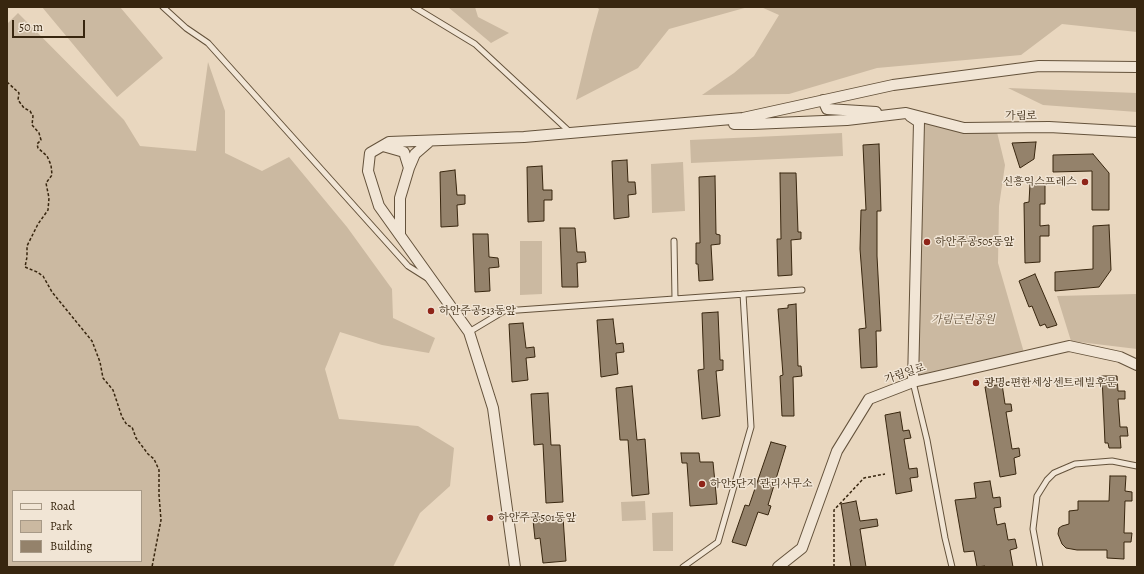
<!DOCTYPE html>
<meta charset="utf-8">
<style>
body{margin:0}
#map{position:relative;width:1144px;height:574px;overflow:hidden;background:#e9d7bf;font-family:Alegreya,serif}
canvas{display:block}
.frame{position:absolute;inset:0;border:8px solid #38260f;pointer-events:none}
.legend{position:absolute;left:12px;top:490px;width:130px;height:72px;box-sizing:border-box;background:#f1e5d5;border:1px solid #a79986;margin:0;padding:5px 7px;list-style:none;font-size:12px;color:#38260f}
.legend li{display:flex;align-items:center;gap:8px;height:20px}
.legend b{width:20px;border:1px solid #a79986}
.scale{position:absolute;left:12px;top:20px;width:73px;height:18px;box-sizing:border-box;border:2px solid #38260f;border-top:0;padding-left:5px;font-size:12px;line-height:14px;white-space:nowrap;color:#38260f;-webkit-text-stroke:3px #f1e5d5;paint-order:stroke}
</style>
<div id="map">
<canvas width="1144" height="574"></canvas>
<div class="frame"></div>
<ul class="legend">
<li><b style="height:5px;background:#f1e5d5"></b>Road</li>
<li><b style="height:11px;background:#cbb9a1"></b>Park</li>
<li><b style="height:11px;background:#94826b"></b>Building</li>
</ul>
<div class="scale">50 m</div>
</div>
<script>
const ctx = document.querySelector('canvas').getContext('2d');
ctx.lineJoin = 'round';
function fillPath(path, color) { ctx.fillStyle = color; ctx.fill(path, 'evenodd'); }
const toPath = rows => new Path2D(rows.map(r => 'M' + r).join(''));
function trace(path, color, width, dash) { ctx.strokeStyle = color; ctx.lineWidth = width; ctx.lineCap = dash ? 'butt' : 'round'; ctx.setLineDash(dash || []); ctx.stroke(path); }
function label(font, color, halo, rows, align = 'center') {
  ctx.font = font + ' Alegreya,"Noto Serif KR",serif'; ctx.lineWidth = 3; ctx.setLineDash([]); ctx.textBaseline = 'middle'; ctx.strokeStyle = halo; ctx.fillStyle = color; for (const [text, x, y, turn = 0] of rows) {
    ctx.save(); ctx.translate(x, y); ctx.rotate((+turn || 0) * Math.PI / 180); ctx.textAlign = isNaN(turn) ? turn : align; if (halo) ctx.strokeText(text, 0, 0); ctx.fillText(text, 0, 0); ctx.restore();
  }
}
fillPath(toPath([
 [42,7,120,7,163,58,117,97],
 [448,7,475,7,478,17,509,33,491,43],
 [596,7,748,7,669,29,638,68,576,100,592,34,599,9],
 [761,7,1137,7,1137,32,1062,24,1021,55,877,68,789,94,702,95,734,73,754,56,779,15],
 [18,13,124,120,140,146,196,151,208,62,225,111,225,153,262,171,289,157,347,227,392,289,393,318,435,338,429,353,382,345,340,332,325,369,339,419,418,426,454,448,450,486,420,513,393,567,7,567,7,24],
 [13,491,141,491,141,561,13,561],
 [1008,88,1137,93,1137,112,1043,105],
 [919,122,996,128,1005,165,999,206,998,263,1025,356,913,382],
 [842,133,843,156,691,163,690,140],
 [683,162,685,211,652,213,651,164],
 [520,241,542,241,542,294,520,295],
 [1137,294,1137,349,1071,341,1057,296],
 [645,501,646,520,622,521,621,502],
 [673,512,673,551,653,551,652,513]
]), '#cbb9a1');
const building = toPath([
 [1036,142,1034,159,1020,168,1012,143,1036,142],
 [879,144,881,211,877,211,877,256,881,331,876,331,877,367,861,368,859,329,866,328,860,249,861,210,866,210,863,145,879,144],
 [1093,154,1109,173,1109,210,1092,210,1092,171,1053,172,1053,155,1093,154],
 [627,160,628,182,635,182,636,194,628,195,629,217,614,219,612,161,627,160],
 [542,166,543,190,552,190,552,200,544,200,544,221,528,222,527,167,542,166],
 [455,170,457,195,465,195,465,204,457,205,458,226,441,227,440,172,455,170],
 [780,173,796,173,798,232,801,232,801,239,791,240,792,275,778,276,777,239,781,239,780,173],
 [715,176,716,234,720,235,720,244,711,245,713,280,699,281,698,264,696,264,696,243,700,243,699,177,715,176],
 [1030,184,1045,184,1045,204,1040,204,1040,226,1049,225,1049,236,1040,236,1040,262,1025,263,1024,203,1029,202,1030,184],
 [1109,225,1111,270,1099,287,1055,291,1055,272,1093,269,1093,226,1109,225],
 [560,228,575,228,577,252,585,252,586,262,577,263,578,287,562,287,560,228],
 [473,234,488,234,489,257,498,258,499,267,489,268,490,291,475,292,473,234],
 [1035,274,1057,325,1047,328,1045,324,1040,326,1032,306,1029,307,1019,281,1035,274],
 [796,304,798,366,801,366,802,376,793,377,794,416,782,416,780,376,783,375,778,309,788,308,788,305,796,304],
 [718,312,720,360,723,360,723,370,716,371,720,416,702,419,698,370,704,369,702,313,718,312],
 [613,319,616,344,623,343,624,352,616,353,618,374,601,377,597,320,613,319],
 [523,323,526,348,534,347,535,357,526,358,528,380,512,382,509,324,523,323],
 [1102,376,1117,376,1118,391,1125,391,1125,399,1118,399,1120,427,1127,427,1128,436,1120,436,1121,448,1109,448,1108,443,1105,443,1102,376],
 [1002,384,1005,404,1011,404,1012,411,1006,412,1012,449,1019,448,1020,456,1014,458,1016,474,1000,477,985,387,1002,384],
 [632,386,637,440,645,439,649,494,632,496,628,440,620,440,616,388,632,386],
 [548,393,551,445,560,445,563,502,546,503,543,444,534,445,531,394,548,393],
 [900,412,903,431,909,430,911,438,904,439,909,469,917,468,918,477,910,478,912,491,896,494,885,415,900,412],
 [771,442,786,446,768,505,771,506,768,515,758,512,746,546,732,542,745,505,749,506,771,442],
 [681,453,699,453,700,462,713,462,717,504,690,506,687,463,682,463,681,453],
 [1110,476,1126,476,1125,491,1132,492,1132,501,1125,501,1124,533,1132,533,1131,542,1124,542,1124,559,1107,558,1107,550,1077,550,1066,548,1062,544,1058,534,1059,528,1062,526,1069,524,1069,511,1078,510,1078,501,1109,501,1110,476],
 [990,481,993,498,1000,497,1001,507,994,508,997,525,1005,523,1008,540,1015,539,1017,548,1010,550,1013,567,985,567,985,566,977,567,974,551,964,552,955,500,976,498,974,483,990,481],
 [856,501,860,521,877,519,878,526,860,529,866,567,851,567,841,504,856,501],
 [563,517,566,561,543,563,540,538,535,539,533,520,563,517]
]);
fillPath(building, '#94826b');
trace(building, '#38260f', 1);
const lane = toPath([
 [163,7,186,28,208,43,408,266,427,278],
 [414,7,475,44,571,133],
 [674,241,675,299],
 [469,332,504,311,802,290],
 [913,382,927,440,945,538,952,567],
 [683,567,718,542,751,427,743,294],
 [1040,567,1033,529,1037,496,1047,480,1054,473,1075,464,1112,461,1137,466]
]);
const street = toPath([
 [823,100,827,109,876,112],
 [910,116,919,122,913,382],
 [734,124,752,124,847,120,906,113,964,128,1049,127,1137,132],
 [383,146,404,152,409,168],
 [400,234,400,198,409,168,415,154,430,141],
 [515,567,493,408,469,332,379,206,368,171,370,153,389,142,524,137,743,118,893,85,1039,66,1137,67],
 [778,567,802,548,837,451,869,399,913,382,1069,346,1120,357,1137,365]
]);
trace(lane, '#64523b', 7);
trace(street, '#64523b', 12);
trace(toPath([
 [7,82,19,93,18,100,24,108,30,111,33,116,32,125,39,133,41,140,37,144,38,148,47,156,51,165,52,175,46,183,49,198,48,210,38,224,27,246,27,257,25,267,37,272,43,276,52,292,92,341,100,362,103,378,113,390,122,417,127,425,132,427,136,438,148,454,154,459,159,470,159,495,161,520,152,567],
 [517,513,523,512],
 [834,567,834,510,864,478,885,474]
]), '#38260f', 1.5, [3, 2]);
trace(lane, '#f1e5d5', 5);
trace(street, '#f1e5d5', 10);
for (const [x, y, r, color] of [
 [1085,182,4,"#8f2418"],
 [927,242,4,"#8f2418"],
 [431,311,4,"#8f2418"],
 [976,383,4,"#8f2418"],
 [702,484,4,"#8f2418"],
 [490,518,4,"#8f2418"]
]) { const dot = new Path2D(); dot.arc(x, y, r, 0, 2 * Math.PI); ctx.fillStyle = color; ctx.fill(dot); trace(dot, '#f1e5d5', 1.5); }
label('11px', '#38260f', '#f1e5d5', [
 ["가림로",1021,116],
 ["가림일로",905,374,-18]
]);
label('11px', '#38260f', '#f1e5d5', [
 ["신흥익스프레스",1077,182,"right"],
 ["하안주공505동앞",935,242],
 ["하안주공513동앞",439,311],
 ["광명e편한세상센트레빌후문",984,383],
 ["하안5단지 관리사무소",710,484],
 ["하안주공501동앞",498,518]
], 'left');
label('italic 11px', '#5d4b34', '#f1e5d5', [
 ["가림근린공원",963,320]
]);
</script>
